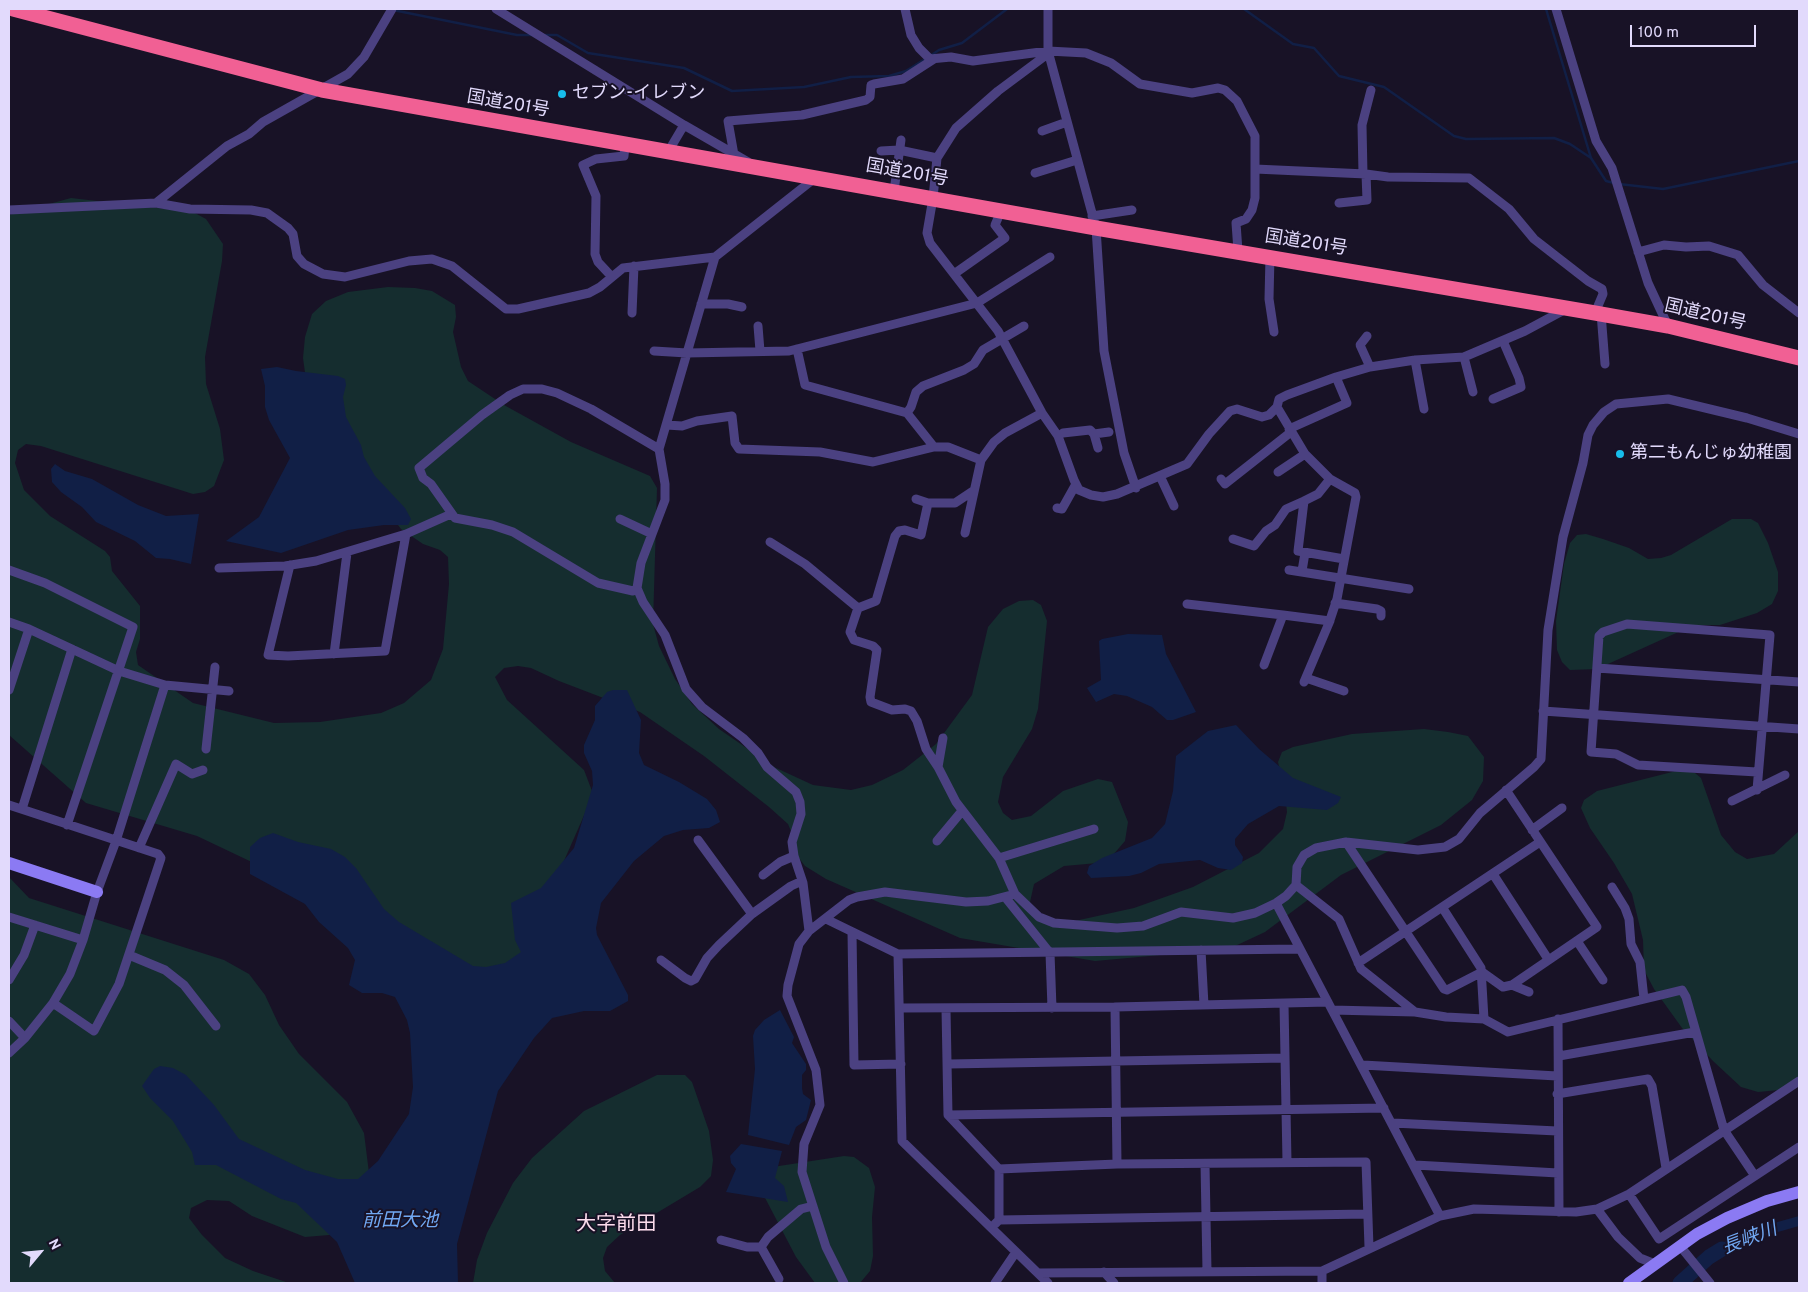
<!DOCTYPE html>
<meta charset="utf-8">
<style>
body{margin:0}
#map{position:relative;width:1808px;height:1292px;overflow:hidden;background:#181226;font-family:Overpass,sans-serif}
canvas{display:block}
.frame{position:absolute;inset:0;border:10px solid #e2dafc;pointer-events:none}
.north{position:absolute;left:15px;top:1227px;width:50px;height:50px;-webkit-text-stroke:4px #181226;paint-order:stroke;rotate:62deg;font-size:14px;font-weight:700;line-height:20px;text-align:center;color:#e2dafc}
.north::after{content:'';display:block;margin:auto;width:18px;height:22px;background:#e2dafc;clip-path:polygon(50% 0,100% 100%,50% 72%,0 100%)}
.scale{position:absolute;left:1630px;top:25px;width:126px;height:22px;box-sizing:border-box;border:2px solid #e2dafc;border-top:0;padding-left:6px;font-size:15px;line-height:18px;white-space:nowrap;color:#e2dafc;-webkit-text-stroke:4px #181226;paint-order:stroke}
</style>
<div id="map">
<canvas width="1808" height="1292"></canvas>
<div class="frame"></div>
<div class="north">N</div>
<div class="scale">100 m</div>
</div>
<script>
const ctx = document.querySelector('canvas').getContext('2d');
ctx.lineJoin = 'round';
function fillPath(path, color) { ctx.fillStyle = color; ctx.fill(path, 'evenodd'); }
const toPath = rows => new Path2D(rows.map(r => 'M' + r).join(''));
function trace(path, color, width, dash) { ctx.strokeStyle = color; ctx.lineWidth = width; ctx.lineCap = dash ? 'butt' : 'round'; ctx.setLineDash(dash || []); ctx.stroke(path); }
function label(font, color, halo, rows, align = 'center') {
  ctx.font = font + ' Overpass,"Noto Sans JP",sans-serif'; ctx.lineWidth = 4; ctx.setLineDash([]); ctx.textBaseline = 'middle'; ctx.strokeStyle = halo; ctx.fillStyle = color; for (const [text, x, y, turn = 0] of rows) {
    ctx.save(); ctx.translate(x, y); ctx.rotate((+turn || 0) * Math.PI / 180); ctx.textAlign = isNaN(turn) ? turn : align; if (halo) ctx.strokeText(text, 0, 0); ctx.fillText(text, 0, 0); ctx.restore();
  }
}
fillPath(toPath([
 [71,198,193,212,206,219,223,244,222,261,205,357,206,384,220,429,224,460,214,486,205,492,193,494,41,446,26,444,18,450,15,463,24,490,50,516,105,551,110,557,112,571,140,606,140,639,136,652,138,665,193,703,274,723,320,722,381,713,404,703,431,680,443,649,449,584,448,557,440,550,423,544,401,529,371,489,306,380,303,358,305,337,312,314,326,301,348,292,388,287,415,288,432,291,455,305,456,317,453,332,461,367,468,381,504,405,571,442,650,476,657,488,653,624,659,646,675,679,692,704,719,729,774,767,813,785,851,790,872,785,903,770,936,744,972,695,988,627,1003,609,1019,601,1033,600,1041,605,1047,621,1038,709,1032,729,1003,777,998,802,1003,813,1012,820,1031,816,1063,791,1098,779,1112,782,1128,822,1125,841,1113,855,1098,863,1064,866,1034,884,1030,902,1041,919,1061,924,1134,908,1193,887,1259,853,1283,829,1287,812,1285,793,1278,762,1282,752,1293,747,1352,734,1424,729,1448,732,1468,736,1484,757,1483,781,1472,800,1441,825,1341,875,1265,932,1218,954,1183,953,1095,961,960,938,826,879,805,866,796,854,795,841,788,824,769,807,704,756,640,712,559,681,531,668,518,666,504,668,495,677,507,700,584,770,592,791,586,811,529,940,516,961,498,979,197,836,86,803,9,735,9,215],
 [1732,519,1751,519,1758,523,1768,543,1778,572,1778,591,1772,604,1757,613,1720,625,1698,625,1685,629,1597,669,1570,670,1562,662,1557,650,1556,621,1564,564,1570,543,1577,535,1586,534,1603,539,1629,548,1648,559,1661,558,1671,555],
 [1680,770,1695,773,1701,778,1721,835,1735,852,1747,859,1774,854,1799,831,1799,1084,1779,1090,1758,1092,1741,1087,1713,1061,1682,1028,1654,989,1644,970,1643,940,1632,894,1614,863,1590,828,1581,808,1584,800,1597,791],
 [9,877,29,898,224,960,249,974,265,995,279,1025,299,1054,347,1102,364,1133,372,1197,329,1235,305,1237,252,1216,229,1201,207,1200,191,1208,189,1218,202,1235,225,1258,253,1271,289,1283,9,1283],
 [657,1075,685,1075,692,1082,709,1131,713,1160,711,1176,700,1187,620,1235,607,1247,603,1258,605,1271,615,1283,473,1283,477,1260,487,1233,513,1183,532,1158,584,1111],
 [844,1156,854,1157,869,1168,875,1187,872,1217,873,1256,870,1271,860,1283,815,1283,796,1257,763,1194,766,1168]
]), '#152d2f');
fillPath(toPath([
 [277,367,296,371,338,376,345,379,346,385,343,397,346,417,361,445,364,457,375,476,405,508,411,519,408,525,384,525,348,530,281,553,226,541,259,517,290,458,269,420,265,407,265,386,261,369],
 [55,464,65,471,92,479,138,505,166,516,199,514,191,564,170,559,156,558,135,541,96,522,82,507,61,492,52,482,51,469],
 [1128,634,1162,635,1166,654,1196,712,1173,720,1167,720,1152,707,1127,696,1114,694,1096,702,1087,688,1101,680,1099,641,1102,639],
 [613,690,627,690,641,720,639,753,644,765,679,782,707,799,716,810,720,822,709,828,683,830,664,836,634,861,601,903,596,928,597,935,628,995,628,1001,610,1011,584,1011,552,1018,534,1038,498,1091,457,1244,458,1283,355,1283,337,1242,296,1203,281,1199,216,1165,195,1165,192,1152,173,1121,150,1098,142,1086,154,1069,160,1066,173,1068,186,1075,214,1105,239,1139,305,1170,338,1179,358,1179,378,1161,409,1114,413,1087,410,1033,407,1020,395,997,382,993,362,993,349,985,355,960,348,948,319,922,305,904,250,874,250,847,260,838,273,833,298,842,331,849,345,857,356,868,384,909,399,922,473,966,486,967,505,963,521,952,515,940,511,903,541,888,574,848,593,785,592,771,584,753,584,745,595,720,595,706,607,692],
 [1236,725,1259,749,1293,778,1341,797,1338,803,1327,810,1279,806,1248,824,1235,839,1235,845,1243,857,1242,863,1231,870,1218,868,1200,860,1159,864,1141,873,1129,876,1091,878,1087,873,1089,866,1102,858,1152,838,1165,824,1173,791,1176,756,1208,731],
 [780,1010,794,1037,792,1043,806,1064,806,1070,802,1075,802,1088,803,1094,811,1100,806,1120,796,1127,789,1145,748,1135,755,1069,753,1036,755,1030,764,1020],
 [741,1144,782,1151,775,1178,784,1186,788,1202,726,1192,736,1169,731,1163,730,1156],
 [1799,1216,1799,1226,1764,1236,1711,1261,1698,1261,1716,1246,1749,1230]
]), '#111f46');
trace(toPath([
 [1244,9,1293,44,1314,48,1339,76,1384,87,1454,136,1466,139,1554,138,1570,144,1591,158],
 [1546,9,1591,158,1606,181,1614,183],
 [393,10,517,35,532,35],
 [545,35,557,35,588,53,684,68,732,91,804,87,851,77,889,76,906,71,925,59],
 [930,56,939,50,962,43,1007,9],
 [1619,184,1663,189,1799,161]
]), '#111f46', 2.5);
trace(toPath([
 [1680,1283,1709,1257,1722,1249]
]), '#111f46', 15);
trace(toPath([
 [496,9,684,125,748,162],
 [905,9,911,35,919,48,930,59,951,57,973,61,1048,51,1086,53,1111,63,1140,84,1192,93,1218,88,1225,90,1237,101,1255,136,1255,198,1252,210,1246,219,1236,223,1238,251],
 [1048,9,1048,51,1096,228,1104,351,1124,453,1136,488],
 [1556,9,1596,141,1612,168,1648,283,1668,326],
 [1049,53,998,91,956,128,937,158,933,198,927,233,930,243,998,331,1042,413,1058,436,1074,480,1079,490,1091,495,1103,497,1117,494,1187,464,1209,434,1230,411,1237,409,1262,417,1269,415,1277,407,1279,399,1287,395,1336,377,1370,367,1415,360,1464,357,1525,331,1566,309],
 [1042,131,1067,122],
 [881,151,899,150,937,158],
 [668,152,684,125],
 [734,155,728,121,802,115,866,100,870,97,871,85,874,84,903,79,934,59],
 [1255,169,1366,174,1388,177,1469,178,1509,209,1534,239,1588,281,1602,289,1603,294,1595,313],
 [1035,173,1077,160],
 [1363,174,1362,125,1371,90],
 [894,191,901,140],
 [156,203,227,146,249,134,263,122,348,74,364,57,392,9],
 [1339,203,1367,200,1366,174],
 [9,210,156,203,190,209,251,210,267,213,288,228,293,234,297,256,304,264,323,274,345,277,409,261,432,259,452,266,506,309,518,309,589,293,600,287,623,268,715,257],
 [1092,216,1132,210],
 [1638,252,1664,245,1686,247,1709,246,1738,255,1763,285,1799,313],
 [1270,256,1269,299,1274,332],
 [954,274,1005,238,995,225,1001,211],
 [612,277,598,262,595,254,596,196,583,165,596,159,624,156,625,145],
 [701,304,728,304,742,307],
 [632,313,634,266],
 [1601,313,1605,364],
 [758,326,760,351],
 [1367,336,1360,345,1370,367],
 [654,351,687,353,789,351,977,303,1050,257],
 [1464,357,1473,392],
 [1415,360,1424,409],
 [1493,399,1521,387,1519,378,1503,341],
 [1277,407,1305,454,1330,479,1355,493,1356,497,1337,599,1329,623,1304,682],
 [907,413,911,407,916,392,923,386,964,370,974,364,983,350,1024,326],
 [667,425,682,426,697,421,732,416,735,443,739,449,820,452,873,462,934,447,907,413,805,385,797,349],
 [1289,429,1347,403,1336,377],
 [1063,433,1090,430,1094,434,1098,448],
 [1094,434,1109,432],
 [934,447,948,447,981,460],
 [1278,472,1305,454],
 [1160,476,1174,506],
 [1221,479,1225,484,1291,432],
 [1330,479,1318,494,1304,501,1298,551,1344,559],
 [916,499,928,503,955,503,973,491],
 [928,503,921,535,905,530,899,531,895,536,876,601,858,608,850,632,854,640,873,646,877,650,870,697,871,702,892,710,905,709,911,711,917,721,926,749,938,767],
 [1057,508,1062,509,1076,484],
 [620,519,652,534],
 [965,533,981,460,994,442,1005,433,1042,413],
 [1233,539,1254,546,1266,531,1275,525,1286,509,1304,501],
 [770,542,805,564,858,608],
 [290,565,268,655,288,656,385,651,406,534],
 [219,568,285,566,316,561,406,534,451,514],
 [9,570,45,583,133,627,67,825],
 [1289,570,1409,589],
 [1302,571,1305,553],
 [637,588,633,591,598,583,513,532,492,525,455,518,431,484,423,478,419,468,482,415,510,395,523,389,542,389,557,393,591,409,659,449],
 [1335,603,1377,609,1381,611,1381,616],
 [1187,604,1283,615],
 [9,622,29,629,119,671,165,685,229,691],
 [334,654,347,553],
 [1264,665,1283,615,1330,621],
 [1597,668,1799,682],
 [1306,678,1344,691],
 [9,690,29,629],
 [1543,711,1799,729],
 [943,738,938,767,956,802,999,858,1015,894,1039,917,1054,923,1117,928,1143,926,1181,912,1233,918,1255,913,1276,903,1286,896,1296,885],
 [206,749,215,667],
 [1757,790,1770,635,1627,624,1603,632,1599,636,1591,752,1616,754,1638,765,1757,772],
 [1732,801,1785,775],
 [9,805,158,854,161,858,119,984,94,1031,53,1003],
 [22,809,72,649],
 [1532,830,1562,808],
 [698,840,752,914],
 [937,841,962,811],
 [1346,842,1444,989,1447,990,1482,972],
 [139,848,176,764,192,774,203,770],
 [999,858,1094,829],
 [1493,874,1548,959],
 [763,875,780,862,794,856],
 [1612,887,1625,908,1629,919,1631,944,1640,962,1644,999],
 [1005,897,1050,953,1052,1008],
 [1276,903,1440,1216],
 [1442,907,1481,968,1484,1019],
 [9,917,83,940],
 [826,919,898,954,1299,949],
 [809,931,803,883,794,856,792,842,801,814,800,802,796,792,767,767,758,753,743,738,702,707,686,689,665,635,643,602,637,588,641,563,665,500,665,484,659,449,715,257,815,178],
 [852,932,854,1065,901,1064],
 [1577,941,1603,980],
 [1201,950,1204,1005],
 [898,954,902,1141,1048,1283],
 [129,955,165,970,184,985,216,1026],
 [661,960,685,978,691,981,695,979,707,958,719,945,752,914,791,886,802,881],
 [1358,963,1540,842],
 [1482,972,1503,987,1512,985,1597,927,1506,790],
 [9,980,24,955,35,925],
 [1512,985,1529,992],
 [1284,1004,1287,1162],
 [1115,1007,1117,1164],
 [901,1008,1115,1007,1328,1002],
 [946,1009,948,1115,999,1169,999,1220,995,1224],
 [1332,1010,1415,1012,1446,1017,1484,1019,1508,1032,1682,990,1686,997,1724,1130,1755,1176],
 [1415,1012,1361,969,1339,919,1296,885,1297,867,1304,855,1316,848,1346,842,1418,850,1445,847,1459,839,1480,813,1534,767,1541,759,1548,630,1563,537,1583,463,1588,435,1593,425,1604,412,1616,404,1668,399,1747,418,1799,434],
 [1558,1019,1559,1212],
 [9,1021,25,1038],
 [9,1053,25,1038,53,1003,70,974,83,940,97,892,116,841,165,685],
 [1559,1056,1695,1032],
 [949,1064,1285,1058],
 [1363,1065,1557,1076],
 [1557,1094,1648,1079,1652,1086,1666,1168],
 [948,1115,1384,1108],
 [1393,1123,1557,1131],
 [1205,1164,1207,1271],
 [1415,1165,1558,1173],
 [999,1169,1117,1164,1366,1162,1369,1247],
 [1629,1194,1659,1239,1799,1147],
 [1597,1209,1618,1237,1640,1258,1655,1264],
 [999,1220,1367,1214],
 [721,1240,747,1247,761,1247],
 [1680,1246,1710,1283],
 [1322,1271,1322,1283],
 [1104,1272,1114,1283],
 [1038,1273,1322,1271,1440,1216,1474,1209,1576,1212,1597,1209,1629,1194,1799,1081],
 [779,1279,761,1247,768,1237,801,1209,813,1206],
 [844,1283,826,1247,802,1172,804,1144,820,1105,816,1070,787,996,788,985,799,944,809,931,849,900,857,897,885,892,966,902,988,901,1015,894],
 [995,1283,1016,1252]
]), '#4b4181', 9);
trace(toPath([
 [9,863,97,892],
 [1629,1283,1697,1234,1727,1218,1767,1201,1799,1192]
]), '#8b7af3', 12);
trace(toPath([
 [13,9,322,90,1096,228,1595,313,1668,326,1799,358]
]), '#f16094', 15);
for (const [x, y, r, color] of [
 [562,94,5,"#17bdeb"],
 [1620,454,5,"#17bdeb"]
]) { const dot = new Path2D(); dot.arc(x, y, r, 0, 2 * Math.PI); ctx.fillStyle = color; ctx.fill(dot); trace(dot, '#181226', 2); }
label('18px', '#e2dafc', '#181226', [
 ["セブン-イレブン",572,94],
 ["第二もんじゅ幼稚園",1630,454]
], 'left');
label('18px', '#e2dafc', '#181226', [
 ["国道201号",508,105,10],
 ["国道201号",907,174,10],
 ["国道201号",1306,244,9],
 ["国道201号",1705,316,13]
]);
label('italic 19px', '#71a8f3', '#181226', [
 ["前田大池",400,1222],
 ["長峡川",1750,1240,-21]
]);
label('20px', '#fcdcec', '#181226', [
 ["大字前田",616,1226]
]);
</script>
